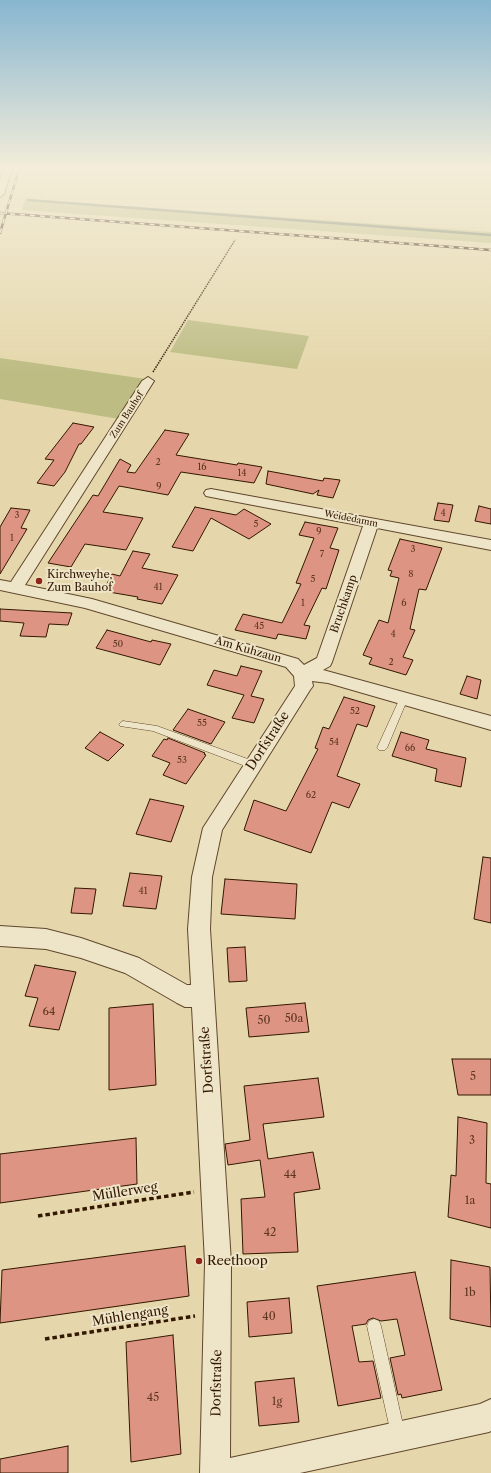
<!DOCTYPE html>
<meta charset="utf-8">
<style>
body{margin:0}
canvas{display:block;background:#e5d7ab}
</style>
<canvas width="491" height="1473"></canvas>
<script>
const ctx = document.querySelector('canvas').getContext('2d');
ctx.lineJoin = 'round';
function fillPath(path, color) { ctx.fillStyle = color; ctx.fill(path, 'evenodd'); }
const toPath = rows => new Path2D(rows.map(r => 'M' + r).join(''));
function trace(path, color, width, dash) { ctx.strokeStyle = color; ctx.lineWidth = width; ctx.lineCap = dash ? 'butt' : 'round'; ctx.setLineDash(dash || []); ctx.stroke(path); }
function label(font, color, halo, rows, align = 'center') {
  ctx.font = font + ' "Libre Caslon Text",serif'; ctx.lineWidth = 4; ctx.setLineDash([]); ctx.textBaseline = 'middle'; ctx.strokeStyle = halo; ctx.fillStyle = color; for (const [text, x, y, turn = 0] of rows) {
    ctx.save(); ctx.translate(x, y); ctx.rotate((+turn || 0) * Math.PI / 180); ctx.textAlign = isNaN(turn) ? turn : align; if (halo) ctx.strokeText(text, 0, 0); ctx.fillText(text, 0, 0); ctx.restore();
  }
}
fillPath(toPath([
 [25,199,491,232,491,243,22,210],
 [188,320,309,336,297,369,170,352],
 [0,358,146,379,119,419,0,399]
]), '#bdbc83');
trace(toPath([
 [28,200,491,235]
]), '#6e7867', 2.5);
const building = toPath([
 [73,423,94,427,81,444,79,444,65,472,54,486,37,483,54,460,45,459,73,423],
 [165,430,189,434,176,455,237,465,238,463,262,467,254,483,181,472,168,495,119,486,103,512,143,518,126,550,85,544,71,567,48,563,93,495,98,496,120,459,131,465,127,472,135,473,165,430],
 [268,471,323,481,324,478,340,480,333,498,317,495,319,490,313,494,266,484,268,471],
 [438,503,453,505,449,522,434,520,438,503],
 [479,506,491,509,491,524,475,521,479,506],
 [195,507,236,515,244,509,271,524,249,539,211,518,193,551,172,547,195,507],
 [11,508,30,510,21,528,27,529,0,574,0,527,11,508],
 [305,522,338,528,330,548,339,550,326,589,322,588,304,625,310,626,306,639,278,634,276,639,235,630,243,614,282,623,301,584,296,583,314,538,299,535,305,522],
 [400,539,442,548,426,590,419,589,410,629,415,630,403,657,413,660,406,675,369,664,372,658,363,655,379,620,388,623,399,578,390,576,392,571,388,570,400,539],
 [133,551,150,554,142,568,178,575,162,604,137,599,138,597,103,591,112,574,120,576,133,551],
 [0,609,72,613,68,625,49,624,46,637,20,636,24,623,0,621,0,609],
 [107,630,151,642,152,640,171,644,160,665,96,648,107,630],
 [241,666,262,671,251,696,264,699,254,723,232,718,244,695,207,685,214,670,237,676,241,666],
 [467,676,481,680,477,699,460,694,467,676],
 [344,697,375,706,367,727,357,724,337,776,360,784,349,808,332,802,311,853,244,830,254,800,286,811,318,749,315,748,323,727,329,729,344,697],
 [188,709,225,722,211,744,173,730,188,709],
 [100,732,124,745,108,761,85,748,100,732],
 [401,732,429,740,426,749,466,758,461,787,435,781,437,769,392,756,401,732],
 [168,738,205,753,204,754,206,755,186,784,163,775,170,763,152,756,164,739,167,740,168,738],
 [150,799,184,806,171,842,136,834,150,799],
 [483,857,491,858,491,923,474,919,483,857],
 [130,873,162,876,156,909,123,906,130,873],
 [225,879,297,884,295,919,221,914,225,879],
 [75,888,96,889,92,914,71,913,75,888],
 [245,947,247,981,229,982,227,948,245,947],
 [35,965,76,972,59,1030,29,1026,38,998,25,996,35,965],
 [305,1003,309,1032,249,1037,246,1008,305,1003],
 [153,1004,156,1085,109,1090,109,1008,153,1004],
 [452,1059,491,1059,491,1095,458,1095,452,1059],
 [318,1078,324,1117,263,1124,268,1159,313,1152,320,1189,294,1193,298,1252,243,1254,241,1199,265,1197,260,1160,228,1165,225,1144,250,1140,244,1086,318,1078],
 [458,1117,487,1123,486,1183,491,1184,491,1228,448,1217,451,1175,456,1176,458,1117],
 [136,1138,137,1184,0,1203,0,1154,136,1138],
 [185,1246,189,1296,0,1323,2,1270,185,1246],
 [451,1260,490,1267,491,1327,450,1319,451,1260],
 [415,1272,442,1390,402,1398,401,1394,398,1395,390,1358,405,1355,397,1319,381,1321,373,1318,368,1320,366,1324,352,1326,359,1362,373,1361,381,1398,338,1406,317,1286,415,1272],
 [289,1298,292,1333,249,1337,247,1302,289,1298],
 [173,1335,181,1454,131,1462,126,1342,173,1335],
 [294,1378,299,1422,259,1426,255,1382,294,1378],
 [68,1446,68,1473,0,1473,0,1459,68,1446]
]);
fillPath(building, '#de9482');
trace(building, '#331700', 1);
const lane = toPath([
 [404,695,408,698,387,748,385,750,379,750,377,748,400,698,404,695],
 [123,721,157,726,256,762,258,765,256,768,253,769,153,731,120,726,119,724,123,721],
 [374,1319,379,1321,381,1326,405,1434,403,1439,398,1441,393,1439,391,1434,367,1326,369,1321,374,1319]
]);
const street = toPath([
 [5,166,13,166,4,194,0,197,0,180,5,166],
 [148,377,154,381,25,585,92,599,298,659,304,665,317,658,363,526,211,497,206,496,204,493,206,490,211,489,491,540,491,550,377,528,332,662,330,666,323,670,491,716,491,730,328,683,312,681,313,686,310,690,222,830,212,877,210,929,231,1263,230,1458,480,1404,491,1399,491,1431,489,1432,300,1473,200,1473,205,1263,192,1007,185,1007,177,1003,125,973,81,958,46,949,0,946,0,926,46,929,81,938,139,958,187,985,191,985,188,929,192,877,203,828,295,686,294,676,286,667,85,608,0,590,0,580,11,582,142,381,148,377]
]);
trace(lane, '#60472b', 1);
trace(street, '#60472b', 2);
trace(toPath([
 [153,372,235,240]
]), '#331700', 1.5, [1.5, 1]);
trace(toPath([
 [38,1216,194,1192],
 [45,1339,195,1316]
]), '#331700', 3.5, [4.5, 3]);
fillPath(lane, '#eee5c8');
fillPath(street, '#eee5c8');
const rail = toPath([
 [0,213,491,250],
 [0,233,20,166]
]);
trace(rail, '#331700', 2.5);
trace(rail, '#eee5c8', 1.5, [5]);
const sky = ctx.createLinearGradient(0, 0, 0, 373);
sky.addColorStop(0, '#87b6d0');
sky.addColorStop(0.45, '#f3edd9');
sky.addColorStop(1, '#f3edd900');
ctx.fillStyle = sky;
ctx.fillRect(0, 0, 491, 373);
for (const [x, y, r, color] of [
 [39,581,4,"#8f2418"],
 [199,1261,4,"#8f2418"]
]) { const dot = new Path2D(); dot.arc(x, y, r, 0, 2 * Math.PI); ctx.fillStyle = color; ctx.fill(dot); trace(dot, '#eee5c8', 1.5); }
label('9px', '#331700', '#eee5c8', [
 ["Zum Bauhof",127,415,-57],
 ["Weidedamm",351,519,11]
]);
label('9px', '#5e3620', null, [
 ["2",158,462],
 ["16",202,467],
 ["14",242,473],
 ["9",159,486],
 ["4",443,513],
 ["3",17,515],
 ["5",256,524],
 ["9",319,531],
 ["1",12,538],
 ["3",413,549],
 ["7",322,554],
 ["8",411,574],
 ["5",313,579],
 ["41",158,587],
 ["1",303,603],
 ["6",404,603],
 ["45",259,626],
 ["4",393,634],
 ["50",118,644],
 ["2",391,662],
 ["52",355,711],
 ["55",202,723],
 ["54",334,742],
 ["66",410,748],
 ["53",182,760],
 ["62",311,795],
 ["41",143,891]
]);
label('11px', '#331700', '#eee5c8', [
 ["Kirchweyhe,",47,575],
 ["Zum Bauhof",47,588]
], 'left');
label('11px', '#331700', '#eee5c8', [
 ["Bruchkamp",344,604,-71],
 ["Am Kuhzaun",248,650,16]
]);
label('11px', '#5e3620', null, [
 ["64",49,1012],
 ["50a",294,1019],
 ["50",264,1021],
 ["5",473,1077],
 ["3",472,1141],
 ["44",290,1175],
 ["1a",470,1201],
 ["42",270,1233],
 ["1b",470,1293],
 ["40",269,1317],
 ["45",153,1398],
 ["1g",277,1402]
]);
label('13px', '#331700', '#eee5c8', [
 ["Dorfstraße",268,741,-57],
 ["Dorfstraße",207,1060,-94],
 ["Müllerweg",125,1192,-9],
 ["Mühlengang",130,1316,-9],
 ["Dorfstraße",217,1383,-89]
]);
label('13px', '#331700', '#eee5c8', [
 ["Reethoop",207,1261]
], 'left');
</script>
